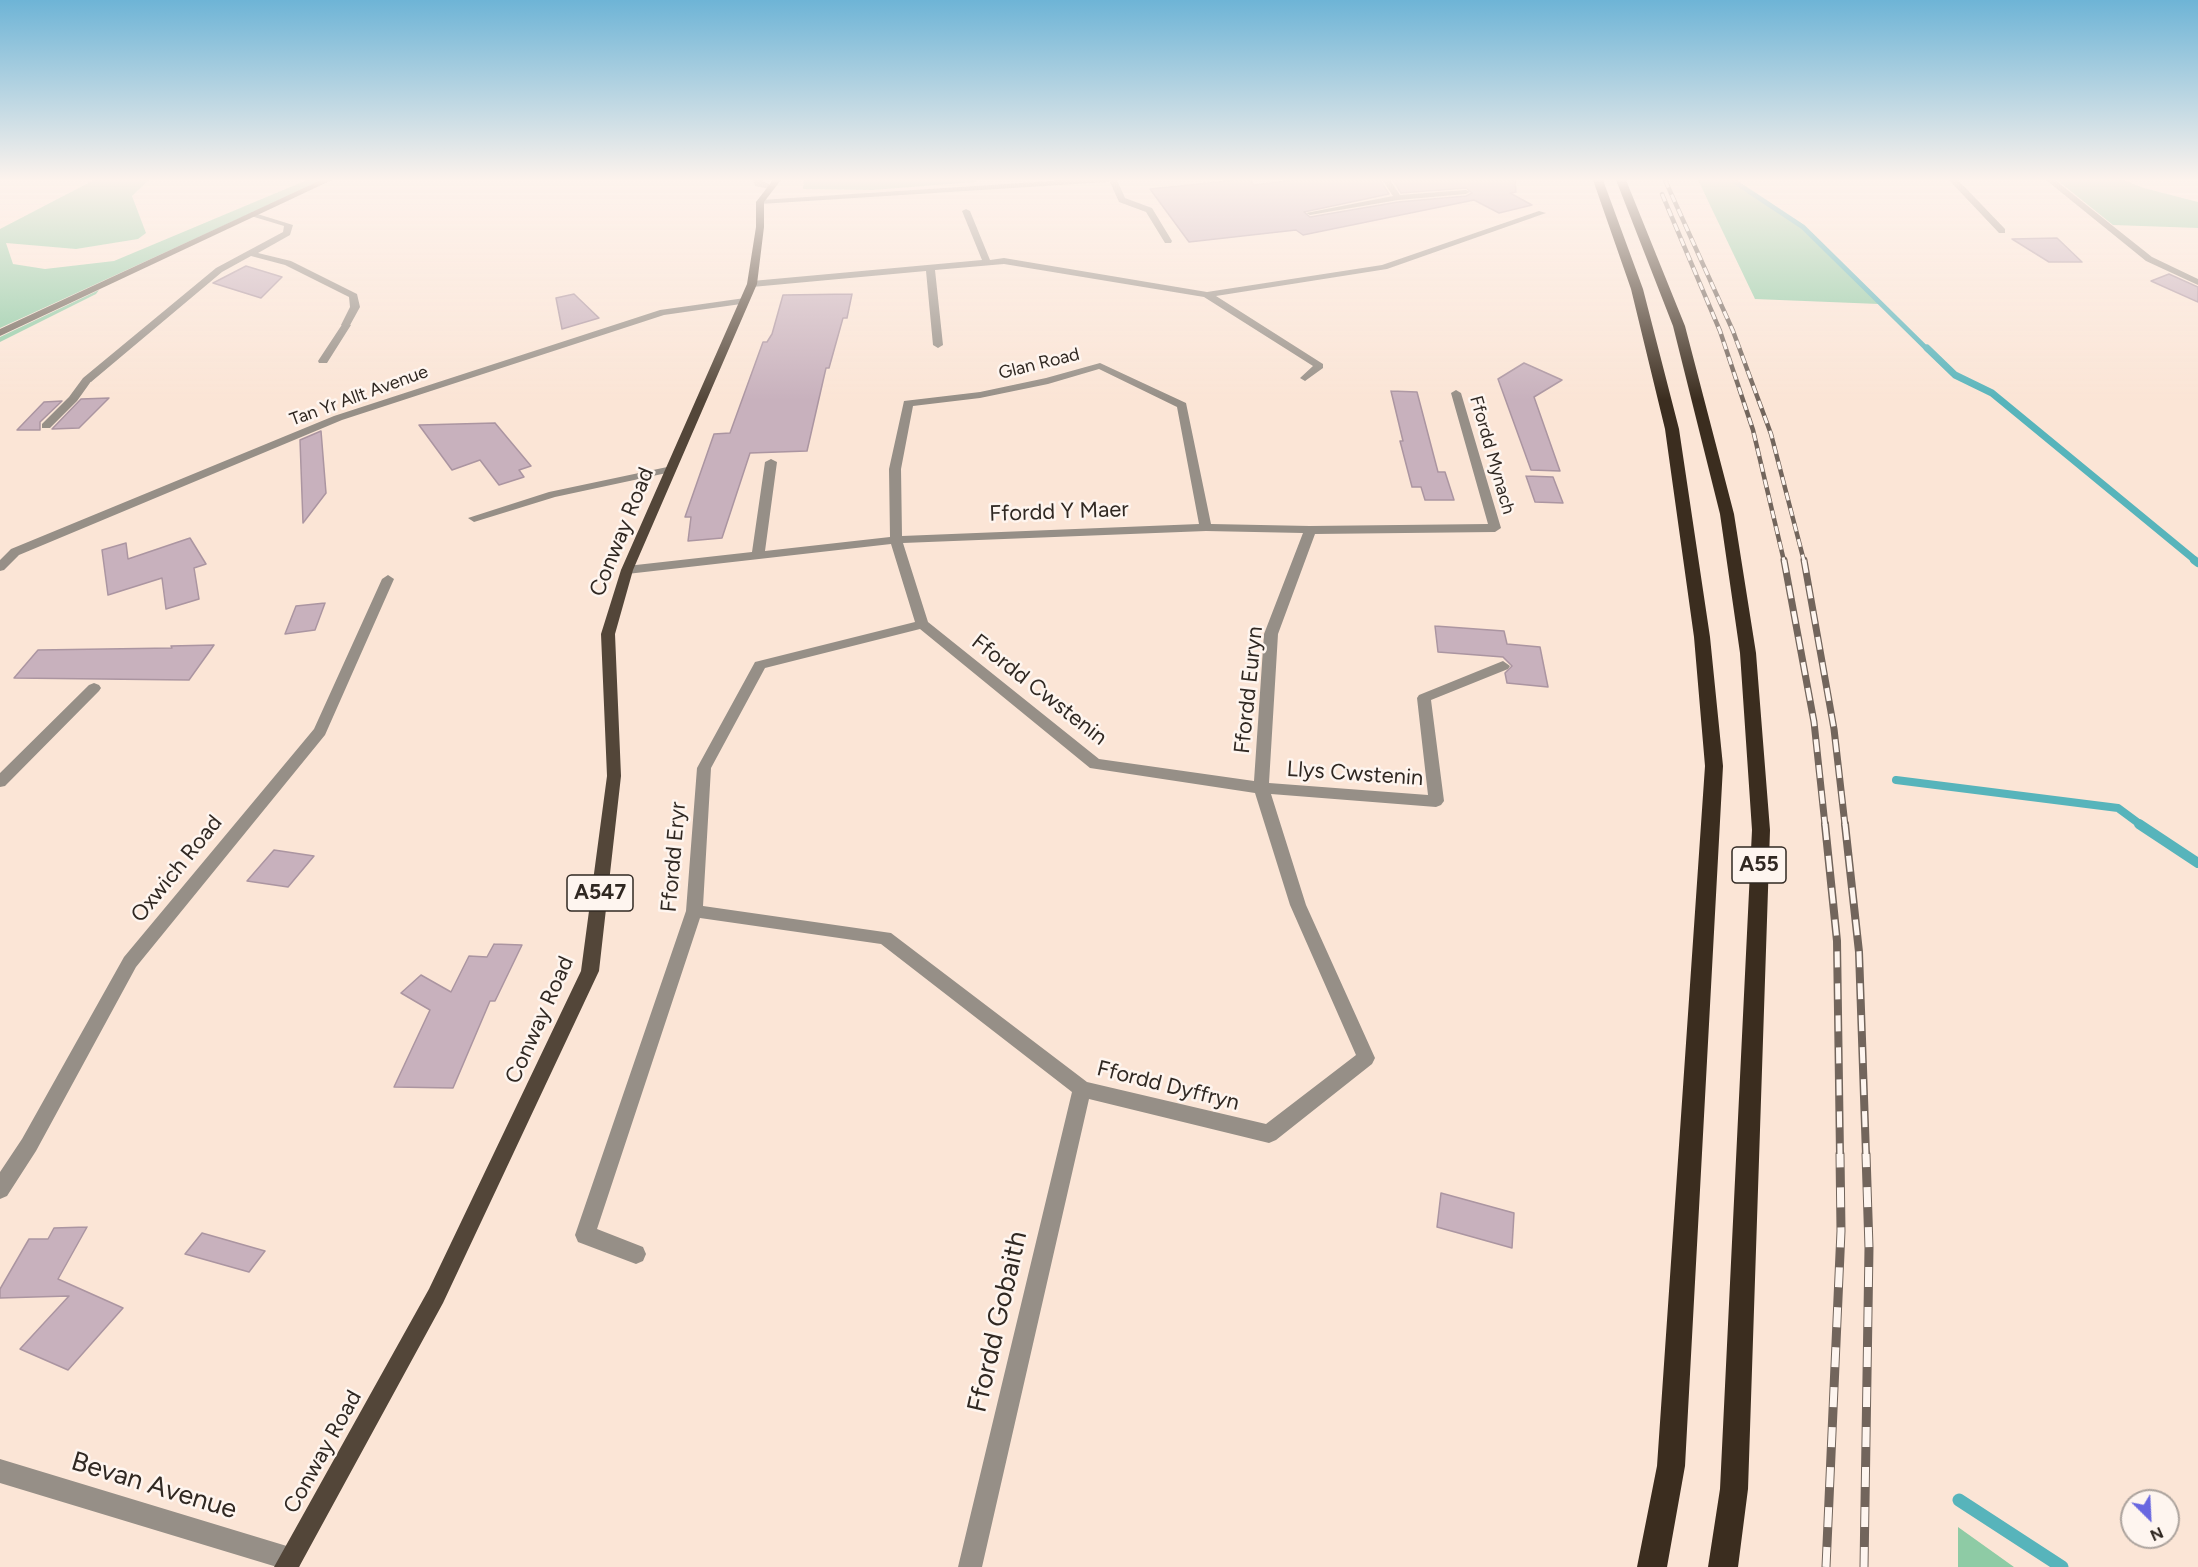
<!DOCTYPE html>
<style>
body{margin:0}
#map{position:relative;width:2198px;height:1567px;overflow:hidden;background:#fbe5d6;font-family:Figtree,sans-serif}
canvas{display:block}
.north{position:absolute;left:2120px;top:1489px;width:60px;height:60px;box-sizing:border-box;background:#fef5ef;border:2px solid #aca39d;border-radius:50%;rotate:156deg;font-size:16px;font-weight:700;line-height:24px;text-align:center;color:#302822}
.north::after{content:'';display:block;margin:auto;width:21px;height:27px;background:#6967e0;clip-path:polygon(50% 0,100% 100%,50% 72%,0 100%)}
</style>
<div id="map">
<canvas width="2198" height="1567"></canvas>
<div class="north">N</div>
</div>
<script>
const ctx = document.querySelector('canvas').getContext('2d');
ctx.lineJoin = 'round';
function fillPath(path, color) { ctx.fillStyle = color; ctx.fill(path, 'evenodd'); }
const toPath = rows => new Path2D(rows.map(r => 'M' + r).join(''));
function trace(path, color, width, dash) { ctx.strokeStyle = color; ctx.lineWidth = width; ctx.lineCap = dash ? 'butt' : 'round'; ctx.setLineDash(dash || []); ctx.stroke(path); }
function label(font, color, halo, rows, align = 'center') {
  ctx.font = font + ' Figtree,sans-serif'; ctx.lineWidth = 5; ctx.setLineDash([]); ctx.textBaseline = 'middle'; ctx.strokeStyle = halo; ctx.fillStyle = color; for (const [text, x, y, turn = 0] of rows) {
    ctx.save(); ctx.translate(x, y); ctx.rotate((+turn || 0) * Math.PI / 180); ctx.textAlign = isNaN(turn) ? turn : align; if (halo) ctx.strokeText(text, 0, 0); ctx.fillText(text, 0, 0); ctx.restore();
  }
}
fillPath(toPath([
 [94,180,149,180,132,196,146,233,138,239,76,249,6,243,13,264,45,269,114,261,307,180,323,180,0,328,0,229],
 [804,180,976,180,976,182,872,190,803,189],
 [1698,180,1732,180,1803,227,1879,304,1755,299],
 [2057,180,2123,180,2144,188,2198,202,2198,228,2113,225],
 [99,290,96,294,0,342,0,337],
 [1958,1527,2014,1567,1958,1567]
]), '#8ecba5');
trace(toPath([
 [1732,180,1803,227,1928,350]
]), '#57b4bb', 5);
trace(toPath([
 [1927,348,1955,375,1992,393,2196,561]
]), '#57b4bb', 7);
trace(toPath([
 [2194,560,2198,563],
 [1896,780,2118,808,2141,825]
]), '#57b4bb', 8);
trace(toPath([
 [2139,824,2198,863]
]), '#57b4bb', 10);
trace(toPath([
 [1959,1500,2062,1567]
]), '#57b4bb', 13);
const building = toPath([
 [1239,180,1250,180,1254,185,1297,180,1380,180,1389,194,1304,212,1310,217,1398,202,1466,196,1472,193,1466,188,1401,193,1393,180,1515,180,1516,192,1510,193,1532,205,1499,213,1474,200,1303,235,1296,230,1189,242,1150,189,1239,180],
 [2057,238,2082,262,2049,262,2012,239,2057,238],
 [246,266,282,277,261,298,213,283,246,266],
 [2169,274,2198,287,2198,302,2151,281,2169,274],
 [574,294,599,318,562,329,556,298,574,294],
 [852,294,847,318,843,318,829,368,826,368,807,451,750,453,722,538,688,541,691,517,685,517,714,434,730,433,763,342,767,342,772,334,783,295,852,294],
 [1524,363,1562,380,1534,397,1560,471,1531,470,1498,379,1524,363],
 [1391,391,1417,392,1438,472,1445,472,1454,500,1425,500,1421,487,1412,487,1400,441,1403,441,1391,391],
 [109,398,79,428,52,429,81,399,109,398],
 [62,401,40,422,40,430,17,430,44,402,62,401],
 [495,423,531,466,519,470,524,477,499,485,480,460,452,470,419,425,495,423],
 [321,431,326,493,303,523,300,440,321,431],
 [1526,476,1553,477,1563,503,1535,502,1526,476],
 [190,538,206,564,194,568,199,599,166,609,162,578,108,595,102,550,126,543,128,559,190,538],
 [325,603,315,630,285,634,296,606,325,603],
 [1435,626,1504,631,1507,644,1540,647,1548,687,1507,683,1505,673,1512,666,1503,657,1438,652,1435,626],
 [214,645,189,680,14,678,38,650,172,648,171,646,214,645],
 [274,850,314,856,288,887,247,881,274,850],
 [494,944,522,945,495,1001,490,1001,453,1088,394,1087,430,1010,401,993,421,975,451,992,469,956,487,957,494,944],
 [1441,1193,1514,1213,1512,1248,1437,1227,1441,1193],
 [87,1227,58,1279,123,1308,68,1370,20,1349,69,1296,0,1298,0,1289,29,1239,48,1239,54,1228,87,1227],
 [202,1233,265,1251,249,1272,185,1254,202,1233]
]);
fillPath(building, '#c8b1bd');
trace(building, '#ab95a1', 1.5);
fillPath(toPath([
 [1109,180,1117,180,1125,198,1152,208,1172,241,1171,243,1165,243,1146,212,1119,202,1109,180],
 [1382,180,1390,180,1400,195,1466,190,1470,192,1466,194,1398,200,1310,215,1306,213,1393,196,1382,180],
 [1949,180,1958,180,2005,229,2005,233,1999,233,1949,180],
 [343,323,351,325,327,363,319,363,318,361,343,323],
 [83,378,92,380,77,401,50,428,42,428,42,424,69,397,83,378],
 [672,466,676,467,676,471,555,497,474,522,468,518,549,492,672,466]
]), '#968f87');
fillPath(toPath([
 [753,180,761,180,774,187,770,189,755,186,753,180],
 [1067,180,1112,180,1108,182,760,204,756,202,760,200,1067,180],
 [2046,180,2055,180,2152,257,2198,279,2198,285,2146,261,2046,180],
 [966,209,970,211,990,260,1004,258,1207,292,1382,265,1539,211,1546,213,1387,269,1216,296,1323,364,1323,368,1305,381,1300,378,1313,366,1204,297,1004,264,935,270,943,345,938,348,933,345,926,271,752,287,747,284,752,281,982,260,962,211,966,209],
 [251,212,293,225,290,235,258,253,291,261,357,294,360,307,349,327,341,325,350,307,349,297,285,265,251,256,222,272,91,382,83,382,83,378,216,268,283,232,284,226,251,216,251,212],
 [745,298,748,299,748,303,664,315,342,420,19,555,4,570,0,571,0,560,11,549,334,416,660,310,745,298],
 [1100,363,1186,403,1211,524,1310,526,1488,524,1451,393,1456,390,1461,393,1501,528,1495,532,1315,534,1278,634,1269,783,1428,795,1417,698,1419,695,1498,663,1503,661,1510,666,1508,669,1431,700,1444,801,1441,805,1436,807,1271,794,1306,905,1375,1058,1372,1064,1276,1140,1269,1143,1089,1099,982,1567,958,1567,1072,1092,881,944,700,918,597,1229,643,1247,646,1254,643,1261,636,1264,578,1242,575,1235,686,911,697,768,755,662,915,622,891,544,627,574,621,570,627,566,752,552,765,462,771,459,777,462,765,551,890,537,889,469,904,401,980,392,1046,378,1100,363],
 [1099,369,1177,407,1199,524,902,536,901,469,913,406,980,398,1048,384,1099,369],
 [1206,531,1303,533,1264,634,1254,781,1099,759,928,622,903,543,1206,531],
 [920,629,1090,768,1255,793,1290,905,1356,1055,1266,1124,1087,1082,891,933,703,906,711,768,765,668,920,629],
 [388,575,394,579,325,735,136,967,36,1151,7,1196,0,1199,0,1172,22,1139,124,957,314,729,382,579,388,575],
 [94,683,99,685,101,688,99,691,5,786,0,787,0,773,89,685,94,683],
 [0,1459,290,1547,299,1550,302,1559,299,1567,277,1567,0,1483,0,1459]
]), '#968f87');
fillPath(toPath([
 [321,180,332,180,0,336,0,329,321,180]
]), '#6f6459');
fillPath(toPath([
 [773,180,781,180,764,202,764,227,757,284,633,570,615,634,621,776,599,971,443,1303,299,1567,274,1567,429,1289,581,971,607,776,601,634,621,570,747,284,756,227,756,202,773,180]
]), '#534639');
fillPath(toPath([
 [1593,180,1603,180,1643,289,1679,429,1710,637,1723,766,1685,1466,1667,1567,1637,1567,1657,1466,1705,766,1694,637,1665,429,1631,289,1593,180],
 [1616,180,1626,180,1685,326,1734,514,1756,653,1770,830,1748,1489,1738,1567,1708,1567,1720,1489,1752,830,1740,653,1720,514,1673,326,1616,180]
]), '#3b2d1f');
const railFar3 = toPath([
 [1665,180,1733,331,1771,434,1804,561],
 [1662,194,1720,331,1753,430,1784,561]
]);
const railFar2 = toPath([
 [1784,560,1814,722,1825,825],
 [1804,560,1834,729,1845,825]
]);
const railFar1 = toPath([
 [1825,824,1837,941,1840,1155],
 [1845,824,1859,952,1866,1155]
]);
const rail = toPath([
 [1826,1567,1841,1231,1840,1154],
 [1864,1567,1869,1248,1866,1154]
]);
trace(railFar3, '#72655c', 4.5);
trace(railFar2, '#72655c', 7);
trace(railFar1, '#72655c', 8);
trace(rail, '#72655c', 9);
trace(railFar3, '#fef5ef', 3, [8]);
trace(railFar2, '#fef5ef', 4.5, [13]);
trace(railFar1, '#fef5ef', 5, [16]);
trace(rail, '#fef5ef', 7, [20]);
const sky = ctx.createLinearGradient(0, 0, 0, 400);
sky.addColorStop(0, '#6eb4d6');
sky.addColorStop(0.45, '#fdf3ed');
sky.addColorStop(1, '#fdf3ed00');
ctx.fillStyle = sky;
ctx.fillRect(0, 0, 2198, 400);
label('18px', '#302822', '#fef5ef', [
 ["Glan Road",1039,364,-14],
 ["Tan Yr Allt Avenue",359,396,-20],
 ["Ffordd Mynach",1492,455,74]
]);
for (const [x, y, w] of [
 [1759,865,54],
 [600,893,66]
]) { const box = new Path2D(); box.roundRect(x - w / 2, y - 18, w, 36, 4.5); ctx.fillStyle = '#fef5ef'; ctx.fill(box); trace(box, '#302822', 1.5); }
label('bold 21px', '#302822', null, [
 ["A55",1759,865],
 ["A547",600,893]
]);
label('22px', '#302822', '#fef5ef', [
 ["Ffordd Y Maer",1059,512,-2],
 ["Conway Road",622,532,-68],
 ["Ffordd Cwstenin",1039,690,38],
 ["Ffordd Euryn",1249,690,-84],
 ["Llys Cwstenin",1355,774,4],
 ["Ffordd Eryr",674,857,-85],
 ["Oxwich Road",177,869,-51],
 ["Conway Road",540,1020,-66],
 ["Ffordd Dyffryn",1168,1086,14],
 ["Conway Road",323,1452,-61]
]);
label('27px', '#302822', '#fef5ef', [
 ["Ffordd Gobaith",998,1322,-77],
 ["Bevan Avenue",154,1486,17]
]);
</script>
